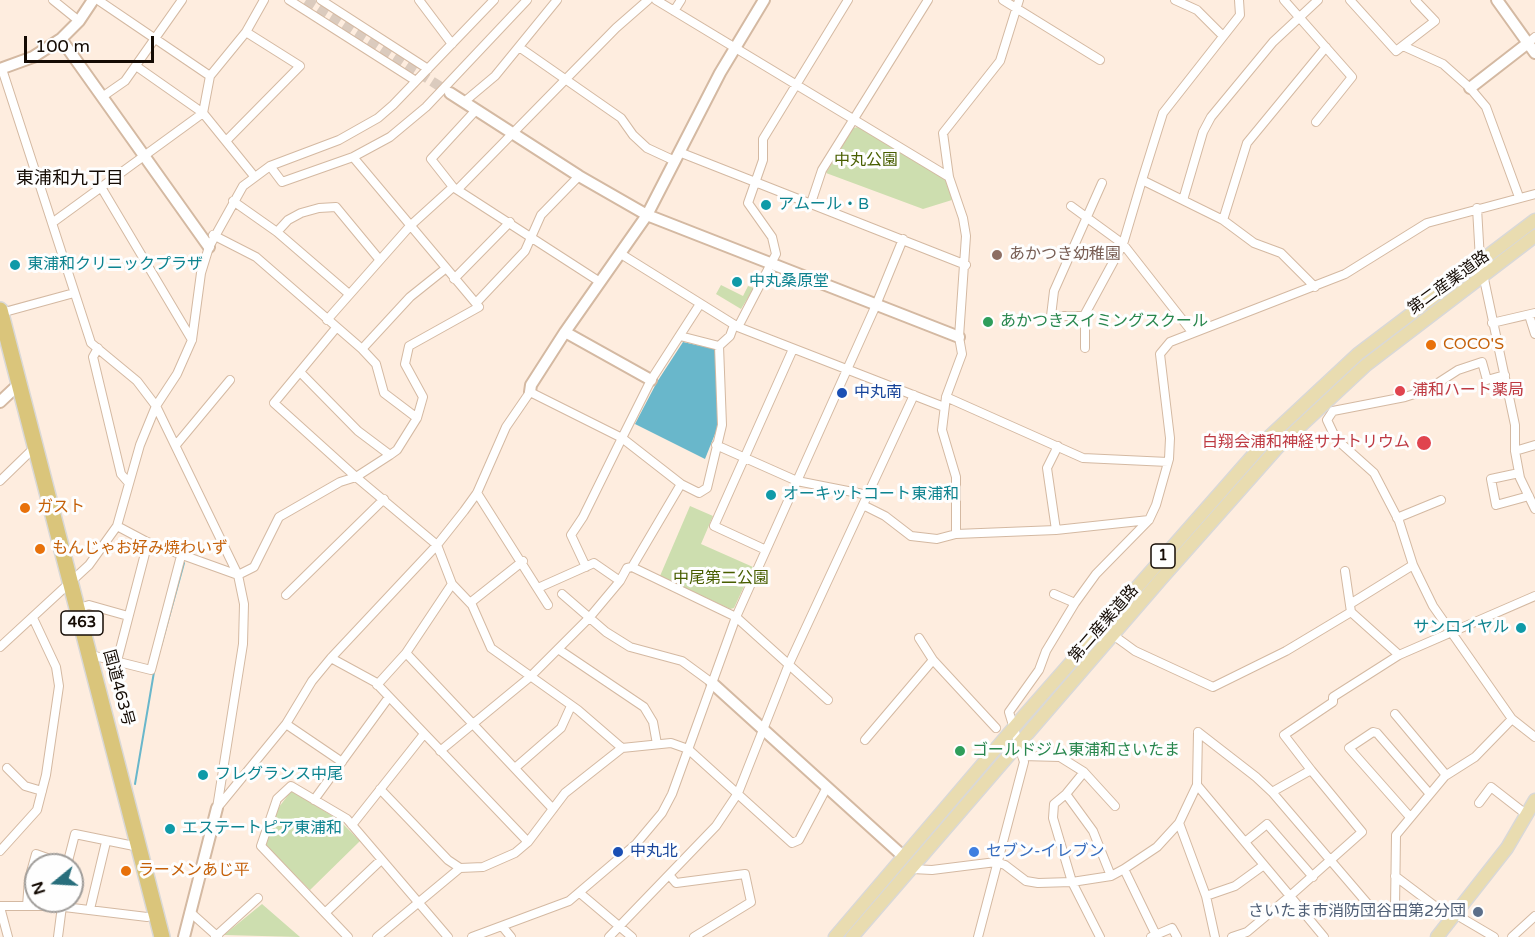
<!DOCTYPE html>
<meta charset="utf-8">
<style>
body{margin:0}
#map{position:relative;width:1535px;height:937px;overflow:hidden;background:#feeddf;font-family:"Varela Round",sans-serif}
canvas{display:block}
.north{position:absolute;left:24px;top:853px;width:60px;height:60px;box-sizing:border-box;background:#fefefe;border:2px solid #a09d9a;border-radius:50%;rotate:252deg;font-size:16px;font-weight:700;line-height:24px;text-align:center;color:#140b04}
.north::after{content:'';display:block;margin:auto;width:21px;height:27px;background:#286e7c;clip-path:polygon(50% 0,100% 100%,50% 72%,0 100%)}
.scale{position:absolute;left:24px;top:36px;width:130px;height:27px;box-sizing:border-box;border:3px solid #140b04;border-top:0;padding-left:8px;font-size:18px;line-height:21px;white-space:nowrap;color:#140b04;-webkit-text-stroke:4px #fefefe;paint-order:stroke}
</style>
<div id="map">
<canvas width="1535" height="937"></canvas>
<div class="north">N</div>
<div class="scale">100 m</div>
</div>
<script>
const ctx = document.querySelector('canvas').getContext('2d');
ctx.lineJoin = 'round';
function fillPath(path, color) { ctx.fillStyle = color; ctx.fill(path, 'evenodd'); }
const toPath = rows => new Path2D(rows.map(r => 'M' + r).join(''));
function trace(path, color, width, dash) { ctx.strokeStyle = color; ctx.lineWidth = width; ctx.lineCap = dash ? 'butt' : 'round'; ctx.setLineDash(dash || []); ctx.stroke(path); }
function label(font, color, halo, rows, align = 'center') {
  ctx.font = font + ' "Varela Round","Noto Sans JP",sans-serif'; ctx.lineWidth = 6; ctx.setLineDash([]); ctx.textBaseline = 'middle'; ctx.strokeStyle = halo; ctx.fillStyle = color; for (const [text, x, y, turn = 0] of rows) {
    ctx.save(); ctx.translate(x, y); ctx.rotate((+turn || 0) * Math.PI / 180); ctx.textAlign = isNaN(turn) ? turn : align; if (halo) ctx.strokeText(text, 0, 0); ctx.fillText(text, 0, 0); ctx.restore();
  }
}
fillPath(toPath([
 [858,127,946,180,952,200,923,209,826,173,853,128],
 [721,285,743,296,748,286,754,288,741,309,716,294],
 [690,506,713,516,701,544,753,567,734,608,730,609,660,576],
 [292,790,340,821,360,841,310,890,264,843,279,807],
 [262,904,300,937,224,935]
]), '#cddeaf');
fillPath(toPath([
 [683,342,715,349,719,424,705,459,635,424,657,382]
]), '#69b7cb');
trace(toPath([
 [161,646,184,563],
 [135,784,154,672]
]), '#69b7cb', 2);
trace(toPath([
 [306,0,450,93]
]), '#dbcbbe', 10, [10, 5]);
const street = toPath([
 [53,0,79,21],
 [98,0,210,76],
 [289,0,416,81],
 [321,0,428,69],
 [419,0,452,44],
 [656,0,949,177],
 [1003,0,1100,60],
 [1175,0,1197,10,1223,36],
 [1239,0,1240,15,1163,113,1142,180,1223,220,1254,243,1281,253,1315,287],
 [1284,0,1352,77,1316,122],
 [1350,0,1396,51,1435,21,1415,0],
 [674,11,681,0],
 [1528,43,1535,37],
 [1403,46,1443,64,1470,88,1486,107,1519,197],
 [519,47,621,118,633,135,647,148,675,161],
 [136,66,203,113,254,176],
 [2,69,91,343,137,381,156,406,238,575,244,604,243,644,217,808],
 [102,97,125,81,182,0],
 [464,102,495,76,557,0],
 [476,110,431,159,453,187,600,282],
 [227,140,300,66,246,32],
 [679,152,966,265],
 [353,157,479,307,409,346,405,364,423,397,417,418,397,450,390,455],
 [270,166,282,182,353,157,390,137,426,107,527,0],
 [101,187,192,340],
 [458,189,616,28,648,0],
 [1183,200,1203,132,1211,117,1273,42,1318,0],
 [233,201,277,232,349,294],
 [811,203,822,170,928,0],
 [1071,206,1123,244,1192,332],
 [1477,208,1480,260,1515,425,1515,451,1520,478,1535,509],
 [1223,220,1247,143,1326,47],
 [52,223,203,113,210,76,246,32,264,0],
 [277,232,288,220,301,213,319,208,336,207,379,259],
 [213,235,256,257,362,349,376,364,384,393,417,418],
 [621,254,738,327,944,407],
 [454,279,510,222],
 [476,303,525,251,541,215,579,176],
 [700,304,651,380,622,438,681,484,699,493,707,488,722,425,719,346],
 [1,313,74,293],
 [1529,315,1535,334],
 [1085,316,1051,316,1054,291,1102,183],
 [327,320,410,226,453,187],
 [1492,323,1535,313],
 [738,327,776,254,772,237,748,203,763,160,763,139,848,0],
 [336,328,274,403,356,477,437,545,452,584,472,605,491,648,578,710,622,748,671,743,688,749,792,843,799,840,827,787],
 [680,336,719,346,730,336,734,325],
 [98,348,93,357,121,474,128,482],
 [1085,348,1085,314,1123,244,1142,180],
 [362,349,410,297,445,269],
 [1505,375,1487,380,1482,362,1458,370,1427,390,1405,397,1333,411,1327,420,1336,439,1374,473,1399,521,1413,565,1433,606,1512,719,1535,737],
 [946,397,1083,458,1168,462],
 [176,445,230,380],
 [716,445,797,481,868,495],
 [1515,451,1535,445],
 [1519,473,1491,479,1496,505,1529,496],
 [0,481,35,447],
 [477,493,548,605],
 [863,505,885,516,911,536,937,539,956,534,1056,530,1149,520],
 [1397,518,1441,500],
 [117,526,149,543,238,575,254,567,279,517,340,482,356,477,390,455,358,431,300,372],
 [1056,530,1047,468,1058,446],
 [956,534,956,477,942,430,946,397,962,354,959,337,966,236,963,218,949,177,943,133,1000,61,1019,0],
 [766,550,714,526,793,349],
 [632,567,681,484],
 [1345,571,1351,612,1399,655],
 [538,588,594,563,620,581,627,568,632,567,736,617,828,700],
 [562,594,606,632,630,647,682,661,712,683],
 [286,595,384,499],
 [470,603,523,561],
 [1075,603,1096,574,1149,520,1156,505,1169,459,1170,438,1160,354,1170,342,1345,274,1427,223,1535,194],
 [1350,604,1413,565],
 [78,608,89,605,128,616],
 [1113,635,1135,651,1213,687,1286,651,1351,612],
 [919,638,933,660,996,728],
 [0,647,89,565,117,526,140,445,156,406,177,374,192,340,201,273,209,247,243,186,270,166,339,140,378,118,393,105,494,0],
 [558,649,644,707,653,722,657,744],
 [406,653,553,809],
 [91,655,151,670,181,556],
 [331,658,375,682,528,842],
 [117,661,148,542],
 [377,685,406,653,452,584],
 [1395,714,1446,775],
 [286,724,342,762],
 [1198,732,1256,777,1272,792,1311,770,1284,735,1333,702,1333,697,1399,655,1535,596],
 [865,740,933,660],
 [440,751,530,677,589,618,620,581],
 [1022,756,1060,757,1084,772,1115,806],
 [7,768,25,786,42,791],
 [515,768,561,728,571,706],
 [1311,770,1362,832,1290,896,1324,937],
 [1084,772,1066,794,1054,804,1053,818,1072,882,1100,937],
 [1197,785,1290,896,1247,932,1232,937],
 [380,789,448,860,460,868,483,867,515,853,528,842,565,793,622,748],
 [1272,792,1373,910],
 [1066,794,1093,831,1111,876],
 [314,800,389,697],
 [1479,803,1491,787,1527,815],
 [218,807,286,724,312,681,331,658,437,545,464,511,477,493,506,427,530,392,622,438,583,517,571,535,586,567],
 [1410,817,1349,748,1373,732,1377,733,1429,793],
 [1179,823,1206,896,1215,937],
 [352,825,424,734],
 [1245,842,1267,824,1313,877],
 [0,851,37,810,46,775,59,686,56,667,33,618],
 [67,865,75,834,139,847],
 [912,869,932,870,996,862,1005,865,1026,881,1038,883,1072,882,1111,876,1124,869,1157,847,1179,823,1197,785,1198,732],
 [1124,869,1156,935],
 [670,876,676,883,745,874,751,902,694,937],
 [1395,876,1452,919],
 [581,894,632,937],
 [1206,896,1235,886,1264,865],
 [0,906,56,906,147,917],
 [27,906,29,879,36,854,67,865],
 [0,907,8,937],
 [90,909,106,842],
 [1388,911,1395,909,1396,835,1445,776,1475,757,1512,719],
 [190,912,218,937],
 [325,913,381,860],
 [1455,914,1494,937],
 [502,926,511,937],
 [58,937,62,906],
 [215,937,258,898],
 [348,937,261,846,277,799,291,786,347,819,448,937],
 [377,937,460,868],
 [472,937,569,901,636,844,662,813,672,794,736,617,876,305,903,239],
 [609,937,716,826,738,793,789,664,914,395],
 [978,937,1024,762,1009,712,1039,670,1046,651,1075,603,1054,594],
 [1151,937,1172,928,1177,937],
 [1512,937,1535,916]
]);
const secondary = toPath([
 [1497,0,1535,53],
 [61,39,209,247],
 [0,69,33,57,61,39,79,21,93,0],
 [1470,88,1528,43],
 [450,93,579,176,647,215,959,337],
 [565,332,651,380],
 [530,392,531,385,565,332,647,215,720,73,764,0],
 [0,402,19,384],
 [712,683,904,857],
 [184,937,217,808]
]);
const primary = toPath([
 [835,937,1022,718,1270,436,1358,354,1535,220],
 [852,937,1161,579,1278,447,1366,365,1535,236],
 [1437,937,1507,848,1535,800]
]);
const highway = toPath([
 [0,310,162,937]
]);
trace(street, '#d4b9a2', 10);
trace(secondary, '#d4b9a2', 14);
trace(primary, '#d9d8d7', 15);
trace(highway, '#d9d8d7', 18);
trace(street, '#fff', 8);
trace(secondary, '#fff', 10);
trace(primary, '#e9dcb0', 12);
trace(highway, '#dac57b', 15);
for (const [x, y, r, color] of [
 [766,205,6,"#0f9aa8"],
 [997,255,6,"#8d6e63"],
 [15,265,6,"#0f9aa8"],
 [737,282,6,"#0f9aa8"],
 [988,322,6,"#2e9e5b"],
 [1431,345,6,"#e8710a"],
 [1400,391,6,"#e0444e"],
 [842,393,6,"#1a4fb4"],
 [1424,443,8,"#e0444e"],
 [771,495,6,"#0f9aa8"],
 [25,508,6,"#e8710a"],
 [40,549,6,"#e8710a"],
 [1521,628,6,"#0f9aa8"],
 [960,751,6,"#2e9e5b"],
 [203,775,6,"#0f9aa8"],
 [170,829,6,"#0f9aa8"],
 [618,852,6,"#1a4fb4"],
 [974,852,6,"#3f7fe0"],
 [126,871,6,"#e8710a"],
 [1478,912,6,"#5c6f8a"]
]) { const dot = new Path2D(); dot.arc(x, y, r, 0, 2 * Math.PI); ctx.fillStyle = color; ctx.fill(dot); trace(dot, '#fefefe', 2); }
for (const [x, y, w] of [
 [1163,556,24],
 [82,623,42]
]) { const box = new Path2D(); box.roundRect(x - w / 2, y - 12, w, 24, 4.5); ctx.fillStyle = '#fefefe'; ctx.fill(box); trace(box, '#140b04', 1.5); }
label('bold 15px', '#140b04', null, [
 ["1",1163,556],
 ["463",82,623]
]);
label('16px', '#485e00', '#fefefe', [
 ["中丸公園",866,161],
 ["中尾第二公園",721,579]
]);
label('16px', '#0d838f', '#fefefe', [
 ["アムール・B",778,205],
 ["東浦和クリニックプラザ",27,265],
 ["中丸桑原堂",749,282],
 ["オーキットコート東浦和",783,495],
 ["サンロイヤル",1509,628,"right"],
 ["フレグランス中尾",215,775],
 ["エステートピア東浦和",182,829]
], 'left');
label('16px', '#785e54', '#fefefe', [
 ["あかつき幼稚園",1009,255]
], 'left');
label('16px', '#140b04', '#fefefe', [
 ["第二産業道路",1449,283,-36],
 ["第二産業道路",1104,624,-49],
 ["国道463号",118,688,75]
]);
label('16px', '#27864d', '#fefefe', [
 ["あかつきスイミングスクール",1000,322],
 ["ゴールドジム東浦和さいたま",972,751]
], 'left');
label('16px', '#c56008', '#fefefe', [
 ["COCO'S",1443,345],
 ["ガスト",37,508],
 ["もんじゃお好み焼わいず",52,549],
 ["ラーメンあじ平",138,871]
], 'left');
label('16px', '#be3a42', '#fefefe', [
 ["浦和ハート薬局",1412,391],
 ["白翔会浦和神経サナトリウム",1410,443,"right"]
], 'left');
label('16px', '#164399', '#fefefe', [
 ["中丸南",854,393],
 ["中丸北",630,852]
], 'left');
label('16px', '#366cbe', '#fefefe', [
 ["セブン-イレブン",986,852]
], 'left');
label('16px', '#4e5e75', '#fefefe', [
 ["さいたま市消防団谷田第2分団",1466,912]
], 'right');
label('18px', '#140b04', '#fefefe', [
 ["東浦和九丁目",70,179]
]);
</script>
